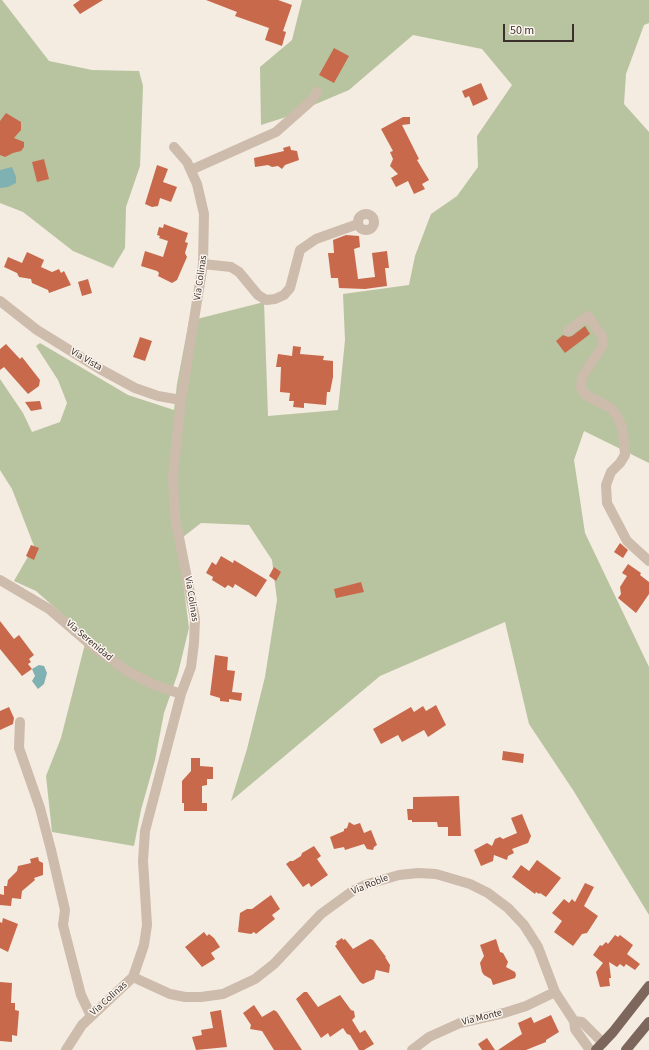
<!DOCTYPE html>
<style>
body{margin:0}
#map{position:relative;width:649px;height:1050px;overflow:hidden;background:#f4ebe1;font-family:"Source Sans 3",sans-serif}
canvas{display:block}
.scale{position:absolute;left:503px;top:24px;width:71px;height:18px;box-sizing:border-box;border:2px solid #3b302b;border-top:0;padding-left:5px;font-size:12px;line-height:14px;white-space:nowrap;color:#3b302b;-webkit-text-stroke:3px #fbf5ee;paint-order:stroke}
</style>
<div id="map">
<canvas width="649" height="1050"></canvas>
<div class="scale">50 m</div>
</div>
<script>
const ctx = document.querySelector('canvas').getContext('2d');
ctx.lineJoin = 'round';
function fillPath(path, color) { ctx.fillStyle = color; ctx.fill(path, 'evenodd'); }
const toPath = rows => new Path2D(rows.map(r => 'M' + r).join(''));
function trace(path, color, width, dash) { ctx.strokeStyle = color; ctx.lineWidth = width; ctx.lineCap = dash ? 'butt' : 'round'; ctx.setLineDash(dash || []); ctx.stroke(path); }
function label(font, color, halo, rows, align = 'center') {
  ctx.font = font + ' "Source Sans 3",sans-serif'; ctx.lineWidth = 3; ctx.setLineDash([]); ctx.textBaseline = 'middle'; ctx.strokeStyle = halo; ctx.fillStyle = color; for (const [text, x, y, turn = 0] of rows) {
    ctx.save(); ctx.translate(x, y); ctx.rotate((+turn || 0) * Math.PI / 180); ctx.textAlign = isNaN(turn) ? turn : align; if (halo) ctx.strokeText(text, 0, 0); ctx.fillText(text, 0, 0); ctx.restore();
  }
}
fillPath(toPath([
 [0,0,2,0,49,61,92,70,139,71,143,86,140,166,126,207,125,248,113,268,73,251,23,212,0,203],
 [302,0,649,0,649,23,644,25,626,74,624,104,649,132,649,463,584,431,574,460,585,533,649,667,649,915,573,790,529,724,505,622,380,676,231,801,247,749,265,677,277,600,272,560,249,525,201,523,178,541,189,628,178,673,164,713,155,760,141,810,134,846,52,832,46,776,61,738,87,636,36,591,14,581,34,546,12,489,0,470,0,379,23,413,32,432,60,422,67,403,58,380,36,346,40,343,128,395,174,410,177,384,189,321,264,302,268,416,338,410,345,340,343,294,409,285,415,256,431,214,457,196,478,167,477,136,512,85,482,49,413,35,349,90,283,118,261,125,260,67,292,40]
]), '#b8c4a0');
fillPath(toPath([
 [12,167,16,177,16,183,8,187,0,188,0,170],
 [39,665,44,666,47,673,44,684,38,689,32,681,35,676,32,669]
]), '#7fb0b2');
fillPath(toPath([
 [80,0,103,0,80,14,73,5],
 [206,0,278,0,292,5,283,31,286,32,282,46,265,40,269,28,235,16,237,12],
 [334,48,349,56,334,83,319,75],
 [481,83,488,99,473,106,469,96,465,98,462,91],
 [6,113,21,122,21,130,14,138,24,142,24,147,21,151,13,153,5,157,0,155,0,121],
 [403,117,410,117,410,124,402,125,419,159,417,160,429,180,422,184,425,189,414,194,408,181,396,187,391,178,398,174,390,166,393,159,390,152,393,151,381,129],
 [290,146,291,150,297,151,299,160,285,165,282,169,278,166,272,167,268,165,255,167,254,158,284,151,283,148],
 [44,159,49,179,37,182,32,162],
 [157,165,168,169,163,182,177,187,171,202,160,198,158,206,152,207,145,204],
 [164,224,188,233,185,242,188,243,185,253,187,257,177,280,172,283,158,276,159,273,157,271,141,266,145,251,163,257,168,241,159,238,160,236,157,235,159,227,163,228],
 [346,235,359,236,360,247,354,249,358,279,375,277,372,253,387,251,389,268,385,268,387,286,365,289,339,288,338,278,331,278,328,253,334,253,333,240],
 [27,252,44,260,41,267,52,272,59,269,61,273,64,271,71,285,49,293,48,290,32,283,31,279,19,277,17,273,4,267,8,257,22,263],
 [88,279,92,293,82,296,78,282],
 [585,326,590,334,565,353,556,341,563,335,568,337,572,336],
 [140,337,152,341,145,361,133,357],
 [6,344,20,359,22,357,40,380,39,386,28,394,4,367,0,370,0,349],
 [293,346,301,347,300,354,324,356,323,360,333,361,333,377,330,392,327,392,326,405,304,403,304,408,293,407,294,401,289,401,290,393,280,392,281,367,276,367,278,354,292,356],
 [40,401,42,409,31,411,25,402],
 [620,543,628,550,623,558,614,552],
 [31,545,39,548,34,560,26,556],
 [221,556,233,563,234,560,267,580,256,597,235,584,233,588,228,585,225,588,212,580,213,577,206,573,212,562,216,565],
 [628,564,641,573,640,575,649,582,649,594,636,613,618,598,621,594,620,587,627,576,622,573],
 [274,567,281,572,276,581,269,576],
 [361,582,364,592,336,598,334,589],
 [0,621,14,639,19,635,34,655,29,659,31,662,28,664,32,669,22,676,0,649],
 [215,655,228,657,227,670,235,671,232,692,242,693,241,701,229,699,229,702,220,701,220,698,210,695],
 [436,705,446,725,428,737,424,730,402,742,398,735,381,744,373,729,411,707,414,712,423,706,426,711],
 [9,707,14,718,13,724,0,730,0,711],
 [503,751,524,754,523,763,502,760],
 [191,758,200,758,200,766,213,767,213,779,207,779,207,785,202,786,202,803,207,803,207,811,184,811,184,803,182,803,182,781,191,771],
 [459,796,461,836,448,836,448,827,438,827,437,822,412,822,412,820,408,820,407,809,413,809,413,797],
 [522,814,531,836,528,843,512,849,514,853,508,856,507,860,494,855,493,861,481,866,474,850,487,843,492,846,495,839,500,837,503,839,517,833,511,818],
 [349,822,354,825,360,823,364,833,371,830,377,845,374,847,373,850,367,849,364,844,345,850,344,847,334,849,330,837,344,831,344,829,347,828],
 [314,846,321,856,317,859,328,875,311,887,309,883,303,887,286,864,290,861,293,861,301,856,302,853],
 [38,857,39,861,43,863,43,875,34,878,35,880,22,891,21,899,12,898,11,906,0,905,0,894,4,895,4,886,7,886,8,880,17,871,18,866,31,863,30,859],
 [537,860,561,878,546,897,540,893,539,894,536,892,535,894,512,877,521,865,529,871],
 [585,883,594,887,584,906,598,916,587,933,582,934,573,946,554,932,562,921,552,913,564,899,569,903,572,899,575,902],
 [271,895,280,909,272,915,275,919,256,934,254,932,251,934,238,932,240,913,247,909,252,909],
 [3,918,18,924,8,952,0,948,0,922,2,923],
 [204,932,207,936,209,934,214,938,220,947,211,953,215,959,202,967,185,947],
 [615,935,618,937,620,935,633,945,627,954,640,964,635,970,626,964,624,967,620,964,617,967,609,962,611,978,609,978,610,986,600,987,596,972,603,963,593,955,600,945,602,946,606,942,608,944],
 [342,938,343,940,345,939,353,949,370,939,373,940,386,957,385,957,390,965,389,973,376,970,374,979,363,984,360,982,335,946,337,944,336,942],
 [496,939,500,952,503,953,508,962,506,967,515,972,516,975,515,978,493,985,491,979,484,975,482,972,480,963,484,956,480,945],
 [0,982,12,983,11,1003,15,1003,15,1010,19,1011,17,1036,12,1035,12,1042,0,1041],
 [304,992,307,992,318,1007,340,995,351,1010,354,1011,355,1017,352,1020,360,1033,365,1030,374,1044,364,1050,359,1050,350,1035,347,1034,343,1028,330,1037,328,1033,321,1038,296,999],
 [254,1005,262,1017,274,1010,277,1012,302,1050,274,1050,262,1031,250,1029,251,1025,243,1013],
 [221,1010,227,1047,196,1050,192,1037,202,1035,201,1030,213,1028,210,1012],
 [551,1015,559,1032,546,1040,546,1042,526,1050,498,1050,522,1034,518,1023,531,1017,534,1023],
 [487,1038,495,1050,482,1050,478,1044]
]), '#c8694b');
trace(toPath([
 [191,170,276,132,311,101,317,92],
 '358 222a8 8 0 1 1 16 0a8 8 0 1 1-16 0Z',
 [203,264,231,267,239,272,258,295,266,300,275,299,284,295,290,288,300,250,316,239,358,224],
 [0,301,37,330,100,369,135,388,158,396,181,400],
 [568,331,588,316,602,336,603,345,582,377,581,388,586,395,612,409,618,418,623,430,625,455,620,463,611,472,606,485,607,503,627,541,649,561],
 [0,580,49,609,91,645,127,671,152,684,181,694],
 [20,722,19,748,40,808,51,850,65,910,63,925,81,995,91,1016],
 [133,977,170,994,185,997,201,997,223,994,255,979,274,964,321,914,354,890,368,884,399,875,418,873,436,874,470,884,488,893,508,908,524,925,538,947,555,992,574,1021,575,1029,590,1050],
 [574,1021,582,1022,603,1043],
 [66,1050,82,1025,133,977,144,945,147,925,143,861,145,831,181,694,191,667,194,643,195,619,175,517,173,476,181,400,203,264,204,214,197,184,187,162,174,147],
 [412,1050,429,1037,460,1023,504,1013,526,1006,555,992]
]), '#cdbbac', 10);
trace(toPath([
 [596,1050,613,1032,649,986],
 [626,1050,649,1022]
]), '#7d675c', 10);
label('10px', '#3b302b', '#fbf5ee', [
 ["Via Colinas",201,278,-82],
 ["Via Vista",86,360,30],
 ["Via Colinas",191,599,81],
 ["Via Serenidad",89,641,40],
 ["Via Roble",370,885,-22],
 ["Via Colinas",109,999,-42],
 ["Via Monte",482,1018,-14]
]);
</script>
